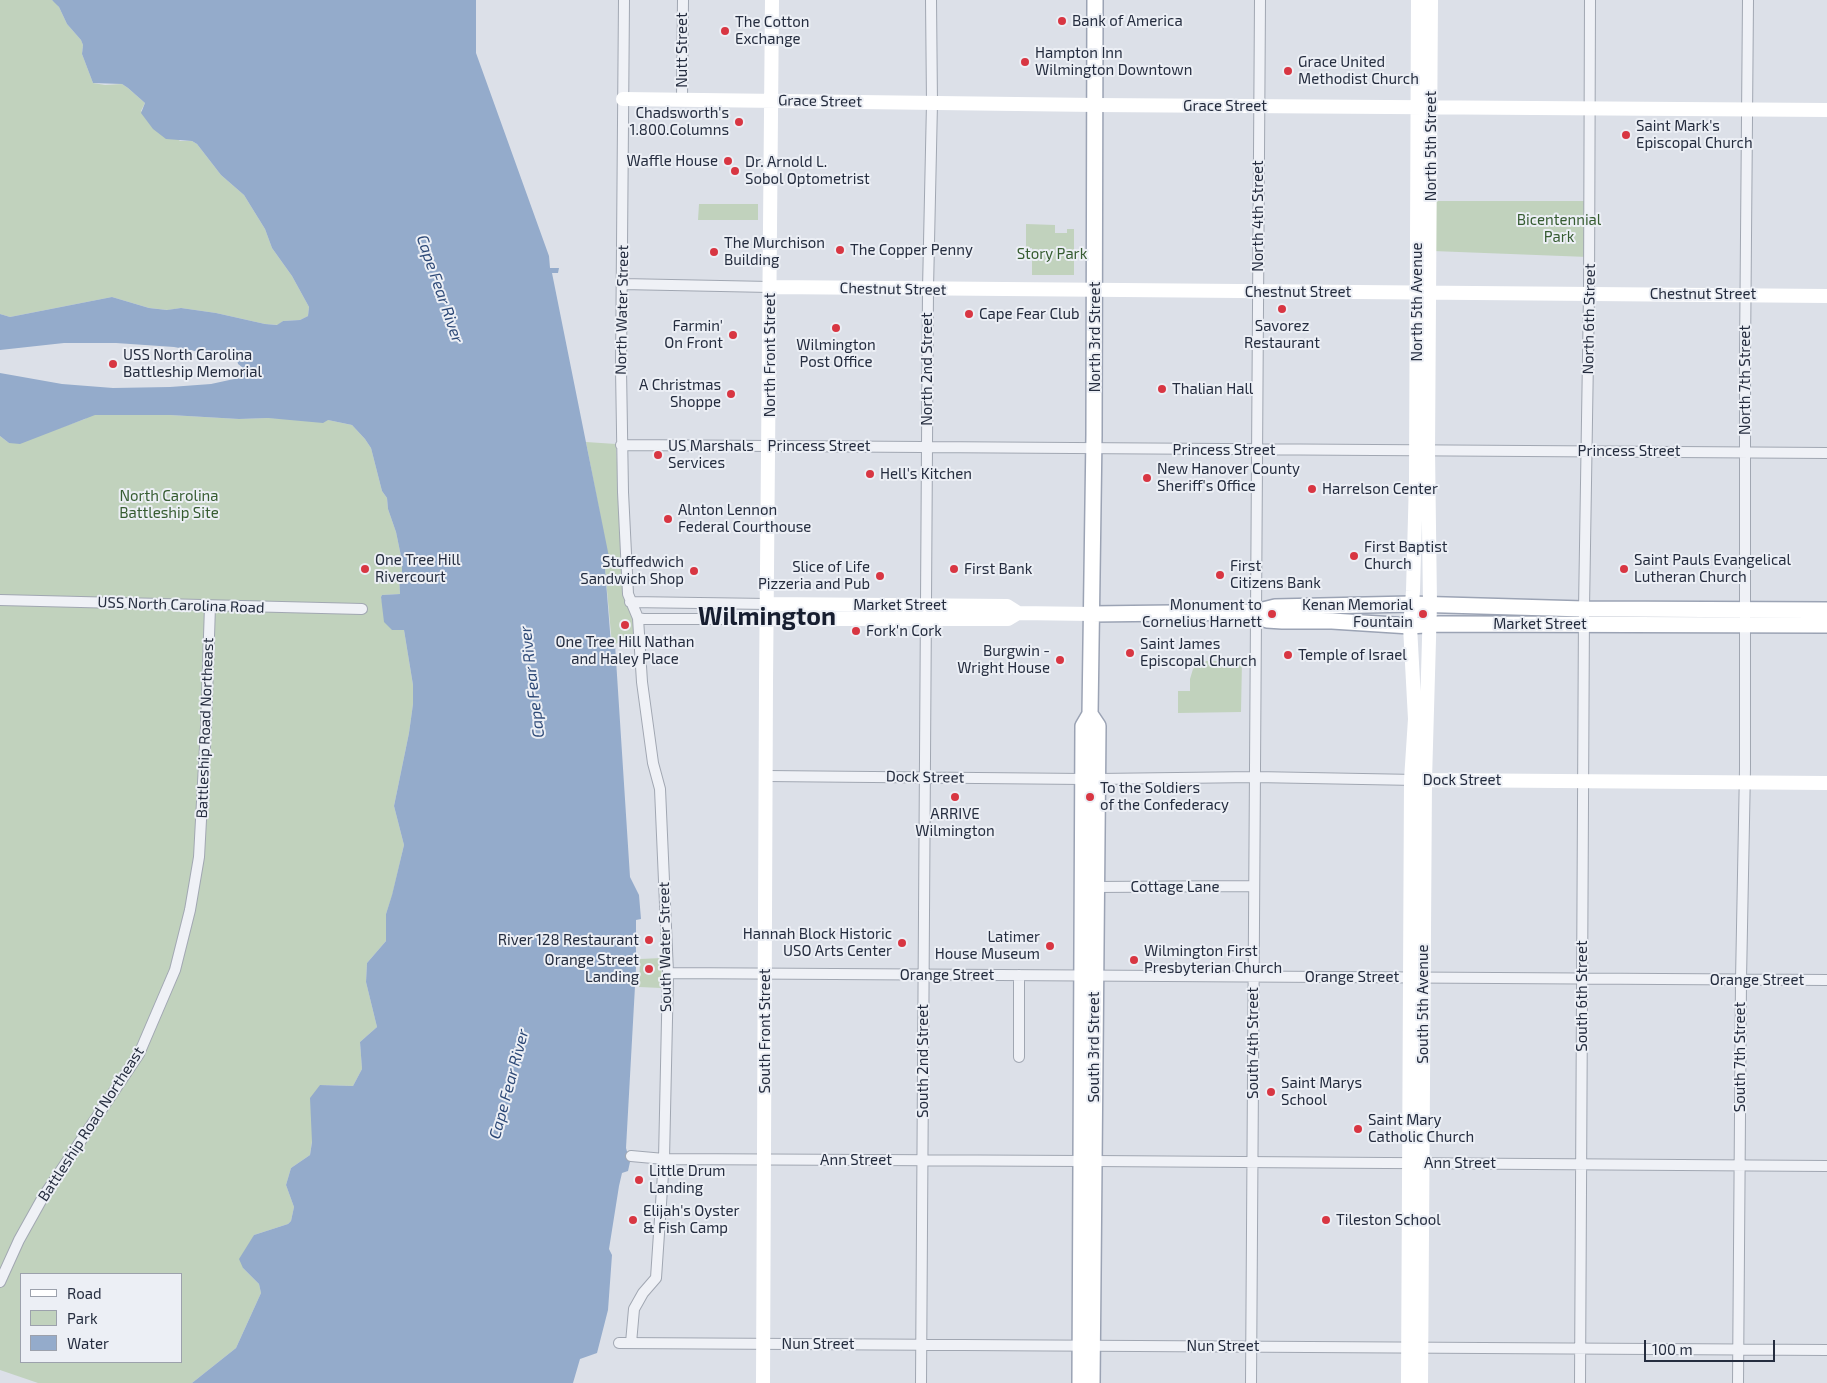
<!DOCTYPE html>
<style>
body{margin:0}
#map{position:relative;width:1827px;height:1383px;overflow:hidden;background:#dce0e8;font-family:"Exo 2",sans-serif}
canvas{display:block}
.legend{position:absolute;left:20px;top:1273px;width:162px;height:90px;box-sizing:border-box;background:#eceff5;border:1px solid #9ca1ac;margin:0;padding:6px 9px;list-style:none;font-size:15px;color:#252d3f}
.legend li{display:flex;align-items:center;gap:10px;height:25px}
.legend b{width:25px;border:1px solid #9ca1ac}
.scale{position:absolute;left:1644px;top:1340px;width:131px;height:22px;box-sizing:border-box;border:2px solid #252d3f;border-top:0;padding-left:6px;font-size:15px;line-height:18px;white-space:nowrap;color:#252d3f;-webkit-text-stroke:4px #eceff5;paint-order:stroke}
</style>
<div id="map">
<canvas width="1827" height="1383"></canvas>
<ul class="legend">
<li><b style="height:6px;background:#fff"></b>Road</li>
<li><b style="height:14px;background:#c1d2bd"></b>Park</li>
<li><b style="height:14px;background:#94abcb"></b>Water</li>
</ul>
<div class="scale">100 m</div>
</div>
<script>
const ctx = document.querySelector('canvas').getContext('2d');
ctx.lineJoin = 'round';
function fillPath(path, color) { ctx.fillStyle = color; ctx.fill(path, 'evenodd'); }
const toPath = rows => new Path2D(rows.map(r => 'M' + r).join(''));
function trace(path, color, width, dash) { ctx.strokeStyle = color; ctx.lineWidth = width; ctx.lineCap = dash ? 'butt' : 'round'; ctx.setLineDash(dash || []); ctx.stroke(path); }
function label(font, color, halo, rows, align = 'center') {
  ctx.font = font + ' "Exo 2",sans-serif'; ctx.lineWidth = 4; ctx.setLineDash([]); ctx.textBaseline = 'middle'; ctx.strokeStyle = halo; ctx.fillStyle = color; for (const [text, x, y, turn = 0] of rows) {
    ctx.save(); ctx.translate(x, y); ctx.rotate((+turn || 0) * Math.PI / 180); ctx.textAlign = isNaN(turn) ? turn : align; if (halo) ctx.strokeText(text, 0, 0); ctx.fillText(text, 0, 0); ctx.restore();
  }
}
fillPath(toPath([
 [0,0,52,0,55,2,59,7,67,24,81,40,83,45,82,54,93,83,105,85,122,84,128,88,145,103,141,111,180,141,192,141,197,144,221,175,244,195,265,229,272,248,292,276,309,307,308,316,300,320,283,321,278,325,265,324,216,313,181,308,168,310,149,308,112,297,10,317,0,314],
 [1433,201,1588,201,1588,257,1433,251],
 [699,204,758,204,758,220,698,220],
 [1026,224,1055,225,1055,233,1067,233,1067,229,1074,229,1074,275,1032,275,1032,248,1026,248],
 [90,415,170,415,239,419,268,418,328,420,352,425,365,439,371,448,382,491,387,498,388,509,396,532,402,561,402,572,399,576,400,594,382,595,381,597,383,606,404,630,413,685,413,704,409,733,394,806,404,845,392,896,386,914,386,941,367,963,366,982,377,1027,360,1042,362,1069,353,1086,320,1085,310,1155,291,1168,286,1185,294,1207,291,1221,288,1224,254,1235,243,1268,259,1284,261,1293,236,1348,192,1383,38,1383,0,1370,0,436,9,443,37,436,85,419],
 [21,1274,181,1274,181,1362,21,1362],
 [586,442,616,444,624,596,634,619,633,638,615,644,612,644,605,569,610,567],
 [1201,661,1242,661,1241,712,1178,713,1178,691,1190,691,1190,679,1193,669],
 [662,958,661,988,639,987,640,959]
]), '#c1d2bd');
fillPath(toPath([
 [52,0,476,0,476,53,549,256,550,268,559,268,558,273,552,273,611,567,605,569,611,644,615,644,630,877,639,895,641,919,636,920,636,968,626,1148,630,1162,628,1171,622,1173,619,1186,609,1249,612,1255,608,1310,597,1353,580,1359,573,1383,192,1383,236,1348,261,1293,259,1284,243,1268,239,1259,254,1235,288,1224,291,1221,294,1207,286,1185,291,1168,310,1155,312,1142,310,1098,320,1085,353,1086,362,1069,360,1042,377,1027,366,982,367,963,386,941,386,914,392,895,404,845,394,806,409,733,413,704,413,685,404,630,392,630,384,622,381,597,382,595,400,594,399,576,402,572,402,561,396,532,388,509,387,498,382,491,371,448,365,439,352,425,328,420,323,423,268,418,239,419,170,415,95,415,20,444,9,443,0,436,0,373,62,384,113,388,170,387,211,384,234,379,237,378,242,367,238,364,237,359,174,347,116,343,64,343,0,350,0,314,10,317,112,297,149,308,167,310,181,308,216,313,265,324,277,325,283,321,300,320,308,316,309,307,292,276,272,248,265,229,244,195,221,175,197,144,192,141,166,139,153,129,141,113,145,103,128,88,122,84,93,83,82,54,83,45,81,40,67,24,59,7]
]), '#94abcb');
const street = toPath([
 [624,0,621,369,623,492,628,594,638,618,642,682,653,763,660,789,668,973,664,1159,656,1278,643,1293,634,1309,631,1343],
 [682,99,683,0],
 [622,284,770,287],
 [621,445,1827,453],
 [0,600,362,609],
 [630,602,768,604],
 [638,618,643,619,768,619],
 [766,776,1084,779],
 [1098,779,1255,777,1416,780],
 [1096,887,1254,886],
 [668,973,1827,980],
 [1019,1057,1019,975],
 [631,1156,664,1159,1081,1161],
 [1094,1161,1827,1166],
 [0,1282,19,1240,43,1197,139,1054,175,970,190,910,199,857,206,727,210,606],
 [619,1343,1827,1350],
 [921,1383,928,289,932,103,931,0],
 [1251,1383,1260,0],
 [1580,1383,1584,609,1589,294,1590,0],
 [1738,1383,1741,980,1745,769,1745,355,1748,0]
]);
const primary = toPath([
 [1255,612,1267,620,1282,621,1332,621,1410,626,1439,624,1827,625],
 [1092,614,1255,612,1275,607,1411,604,1584,609,1827,610],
 [1090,714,1098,726,1092,1383],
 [1080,1383,1083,726,1090,714,1094,435,1095,0]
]);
trace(street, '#a1a7b2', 12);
trace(primary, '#9ba3b4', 18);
trace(street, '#eff1f6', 10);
trace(toPath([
 [623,99,1095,105,1827,110],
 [770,287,1827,296],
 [768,604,1007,606,1018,613,1092,614],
 [768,619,1008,619,1018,613],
 [1425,780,1827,783],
 [763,1383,766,682,772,0],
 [1408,1383,1411,780,1415,719,1410,626,1413,591,1416,480,1418,0],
 [1421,1383,1425,780,1430,604,1428,450,1431,0]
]), '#fff', 14);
trace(primary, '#fff', 15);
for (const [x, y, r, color] of [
 [1062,21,5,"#d83642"],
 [725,31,5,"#d83642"],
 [1025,62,5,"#d83642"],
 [1288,71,5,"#d83642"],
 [739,122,5,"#d83642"],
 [1626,135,5,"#d83642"],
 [728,161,5,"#d83642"],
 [735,171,5,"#d83642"],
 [840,250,5,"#d83642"],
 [714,252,5,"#d83642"],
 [1282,309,5,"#d83642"],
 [969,314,5,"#d83642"],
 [836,328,5,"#d83642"],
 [733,335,5,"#d83642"],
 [113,364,5,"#d83642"],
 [1162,389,5,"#d83642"],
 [731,394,5,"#d83642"],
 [658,455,5,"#d83642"],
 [870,474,5,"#d83642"],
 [1147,478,5,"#d83642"],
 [1312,489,5,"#d83642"],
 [668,519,5,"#d83642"],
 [1354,556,5,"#d83642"],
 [365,569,5,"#d83642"],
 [954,569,5,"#d83642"],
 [1624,569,5,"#d83642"],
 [694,571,5,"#d83642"],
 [1220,575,5,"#d83642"],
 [880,576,5,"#d83642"],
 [1272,614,5,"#d83642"],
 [1423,614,5,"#d83642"],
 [625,625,5,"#d83642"],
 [856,631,5,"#d83642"],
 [1130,653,5,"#d83642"],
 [1288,655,5,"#d83642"],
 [1060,660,5,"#d83642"],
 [955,797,5,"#d83642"],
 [1090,797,5,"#d83642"],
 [649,940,5,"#d83642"],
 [902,943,5,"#d83642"],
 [1050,946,5,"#d83642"],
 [1134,960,5,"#d83642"],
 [649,969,5,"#d83642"],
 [1271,1092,5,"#d83642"],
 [1358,1129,5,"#d83642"],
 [639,1180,5,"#d83642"],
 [633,1220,5,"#d83642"],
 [1326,1220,5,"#d83642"]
]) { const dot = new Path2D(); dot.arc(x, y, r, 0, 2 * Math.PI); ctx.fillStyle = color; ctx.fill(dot); trace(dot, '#eceff5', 2); }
label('15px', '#252d3f', '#eceff5', [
 ["Bank of America",1072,21],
 ["The Cotton",735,22],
 ["Exchange",735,39],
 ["Hampton Inn",1035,53],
 ["Wilmington Downtown",1035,70],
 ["Grace United",1298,62],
 ["Methodist Church",1298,79],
 ["Chadsworth's",729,113,"right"],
 ["1.800.Columns",729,130,"right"],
 ["Saint Mark's",1636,126],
 ["Episcopal Church",1636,143],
 ["Waffle House",718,161,"right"],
 ["Dr. Arnold L.",745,162],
 ["Sobol Optometrist",745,179],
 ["The Murchison",724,243],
 ["Building",724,260],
 ["The Copper Penny",850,250],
 ["Cape Fear Club",979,314],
 ["Farmin'",723,326,"right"],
 ["On Front",723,343,"right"],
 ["Savorez",1282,326,"center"],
 ["Restaurant",1282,343,"center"],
 ["Wilmington",836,345,"center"],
 ["Post Office",836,362,"center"],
 ["USS North Carolina",123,355],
 ["Battleship Memorial",123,372],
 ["A Christmas",721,385,"right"],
 ["Shoppe",721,402,"right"],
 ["Thalian Hall",1172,389],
 ["US Marshals",668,446],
 ["Services",668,463],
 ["New Hanover County",1157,469],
 ["Sheriff's Office",1157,486],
 ["Hell's Kitchen",880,474],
 ["Harrelson Center",1322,489],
 ["Alnton Lennon",678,510],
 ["Federal Courthouse",678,527],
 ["First Baptist",1364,547],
 ["Church",1364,564],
 ["One Tree Hill",375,560],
 ["Rivercourt",375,577],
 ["Saint Pauls Evangelical",1634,560],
 ["Lutheran Church",1634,577],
 ["Stuffedwich",684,562,"right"],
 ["Sandwich Shop",684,579,"right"],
 ["First",1230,566],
 ["Citizens Bank",1230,583],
 ["Slice of Life",870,567,"right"],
 ["Pizzeria and Pub",870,584,"right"],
 ["First Bank",964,569],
 ["Monument to",1262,605,"right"],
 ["Cornelius Harnett",1262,622,"right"],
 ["Kenan Memorial",1413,605,"right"],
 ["Fountain",1413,622,"right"],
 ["Fork'n Cork",866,631],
 ["One Tree Hill Nathan",625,642,"center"],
 ["and Haley Place",625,659,"center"],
 ["Saint James",1140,644],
 ["Episcopal Church",1140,661],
 ["Burgwin -",1050,651,"right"],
 ["Wright House",1050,668,"right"],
 ["Temple of Israel",1298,655],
 ["To the Soldiers",1100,788],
 ["of the Confederacy",1100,805],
 ["ARRIVE",955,814,"center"],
 ["Wilmington",955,831,"center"],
 ["Hannah Block Historic",892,934,"right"],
 ["USO Arts Center",892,951,"right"],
 ["Latimer",1040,937,"right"],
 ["House Museum",1040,954,"right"],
 ["River 128 Restaurant",639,940,"right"],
 ["Wilmington First",1144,951],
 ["Presbyterian Church",1144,968],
 ["Orange Street",639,960,"right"],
 ["Landing",639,977,"right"],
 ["Saint Marys",1281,1083],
 ["School",1281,1100],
 ["Saint Mary",1368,1120],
 ["Catholic Church",1368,1137],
 ["Little Drum",649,1171],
 ["Landing",649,1188],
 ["Elijah's Oyster",643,1211],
 ["& Fish Camp",643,1228],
 ["Tileston School",1336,1220]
], 'left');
label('15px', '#252d3f', '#eceff5', [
 ["Nutt Street",682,50,-90],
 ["Grace Street",820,101,1],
 ["Grace Street",1225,106],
 ["North 5th Street",1431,146,-90],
 ["North 4th Street",1258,216,-90],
 ["Chestnut Street",893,289,1],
 ["Chestnut Street",1298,292],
 ["Chestnut Street",1703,294],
 ["North 5th Avenue",1417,302,-90],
 ["North Water Street",622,310,-89],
 ["North 6th Street",1589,319,-89],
 ["North 3rd Street",1095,337,-90],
 ["North Front Street",770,355,-90],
 ["North 2nd Street",927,369,-90],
 ["North 7th Street",1745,380,-90],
 ["Princess Street",819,446],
 ["Princess Street",1224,450],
 ["Princess Street",1629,451],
 ["USS North Carolina Road",181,605,2],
 ["Market Street",900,605],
 ["Market Street",1540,624],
 ["Battleship Road Northeast",205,728,-88],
 ["Dock Street",925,777,1],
 ["Dock Street",1462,780],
 ["Cottage Lane",1175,887],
 ["South Water Street",665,947,-91],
 ["Orange Street",947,975],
 ["Orange Street",1352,977],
 ["Orange Street",1757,980],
 ["South 6th Street",1582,996,-90],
 ["South 5th Avenue",1423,1004,-90],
 ["South Front Street",765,1031,-90],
 ["South 4th Street",1253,1043,-90],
 ["South 3rd Street",1094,1047,-90],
 ["South 7th Street",1740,1057,-90],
 ["South 2nd Street",923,1061,-90],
 ["Battleship Road Northeast",91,1124,-57],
 ["Ann Street",856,1160],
 ["Ann Street",1460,1163],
 ["Nun Street",818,1344],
 ["Nun Street",1223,1346]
]);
label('15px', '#365c31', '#eceff5', [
 ["Bicentennial",1559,220],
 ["Park",1559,237],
 ["Story Park",1052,254],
 ["North Carolina",169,496],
 ["Battleship Site",169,513]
]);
label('italic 16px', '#2c4876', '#eceff5', [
 ["Cape Fear River",440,289,71],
 ["Cape Fear River",532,682,-97],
 ["Cape Fear River",509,1084,-75]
]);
label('bold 25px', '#171e30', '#eceff5', [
 ["Wilmington",767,617]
]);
</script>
